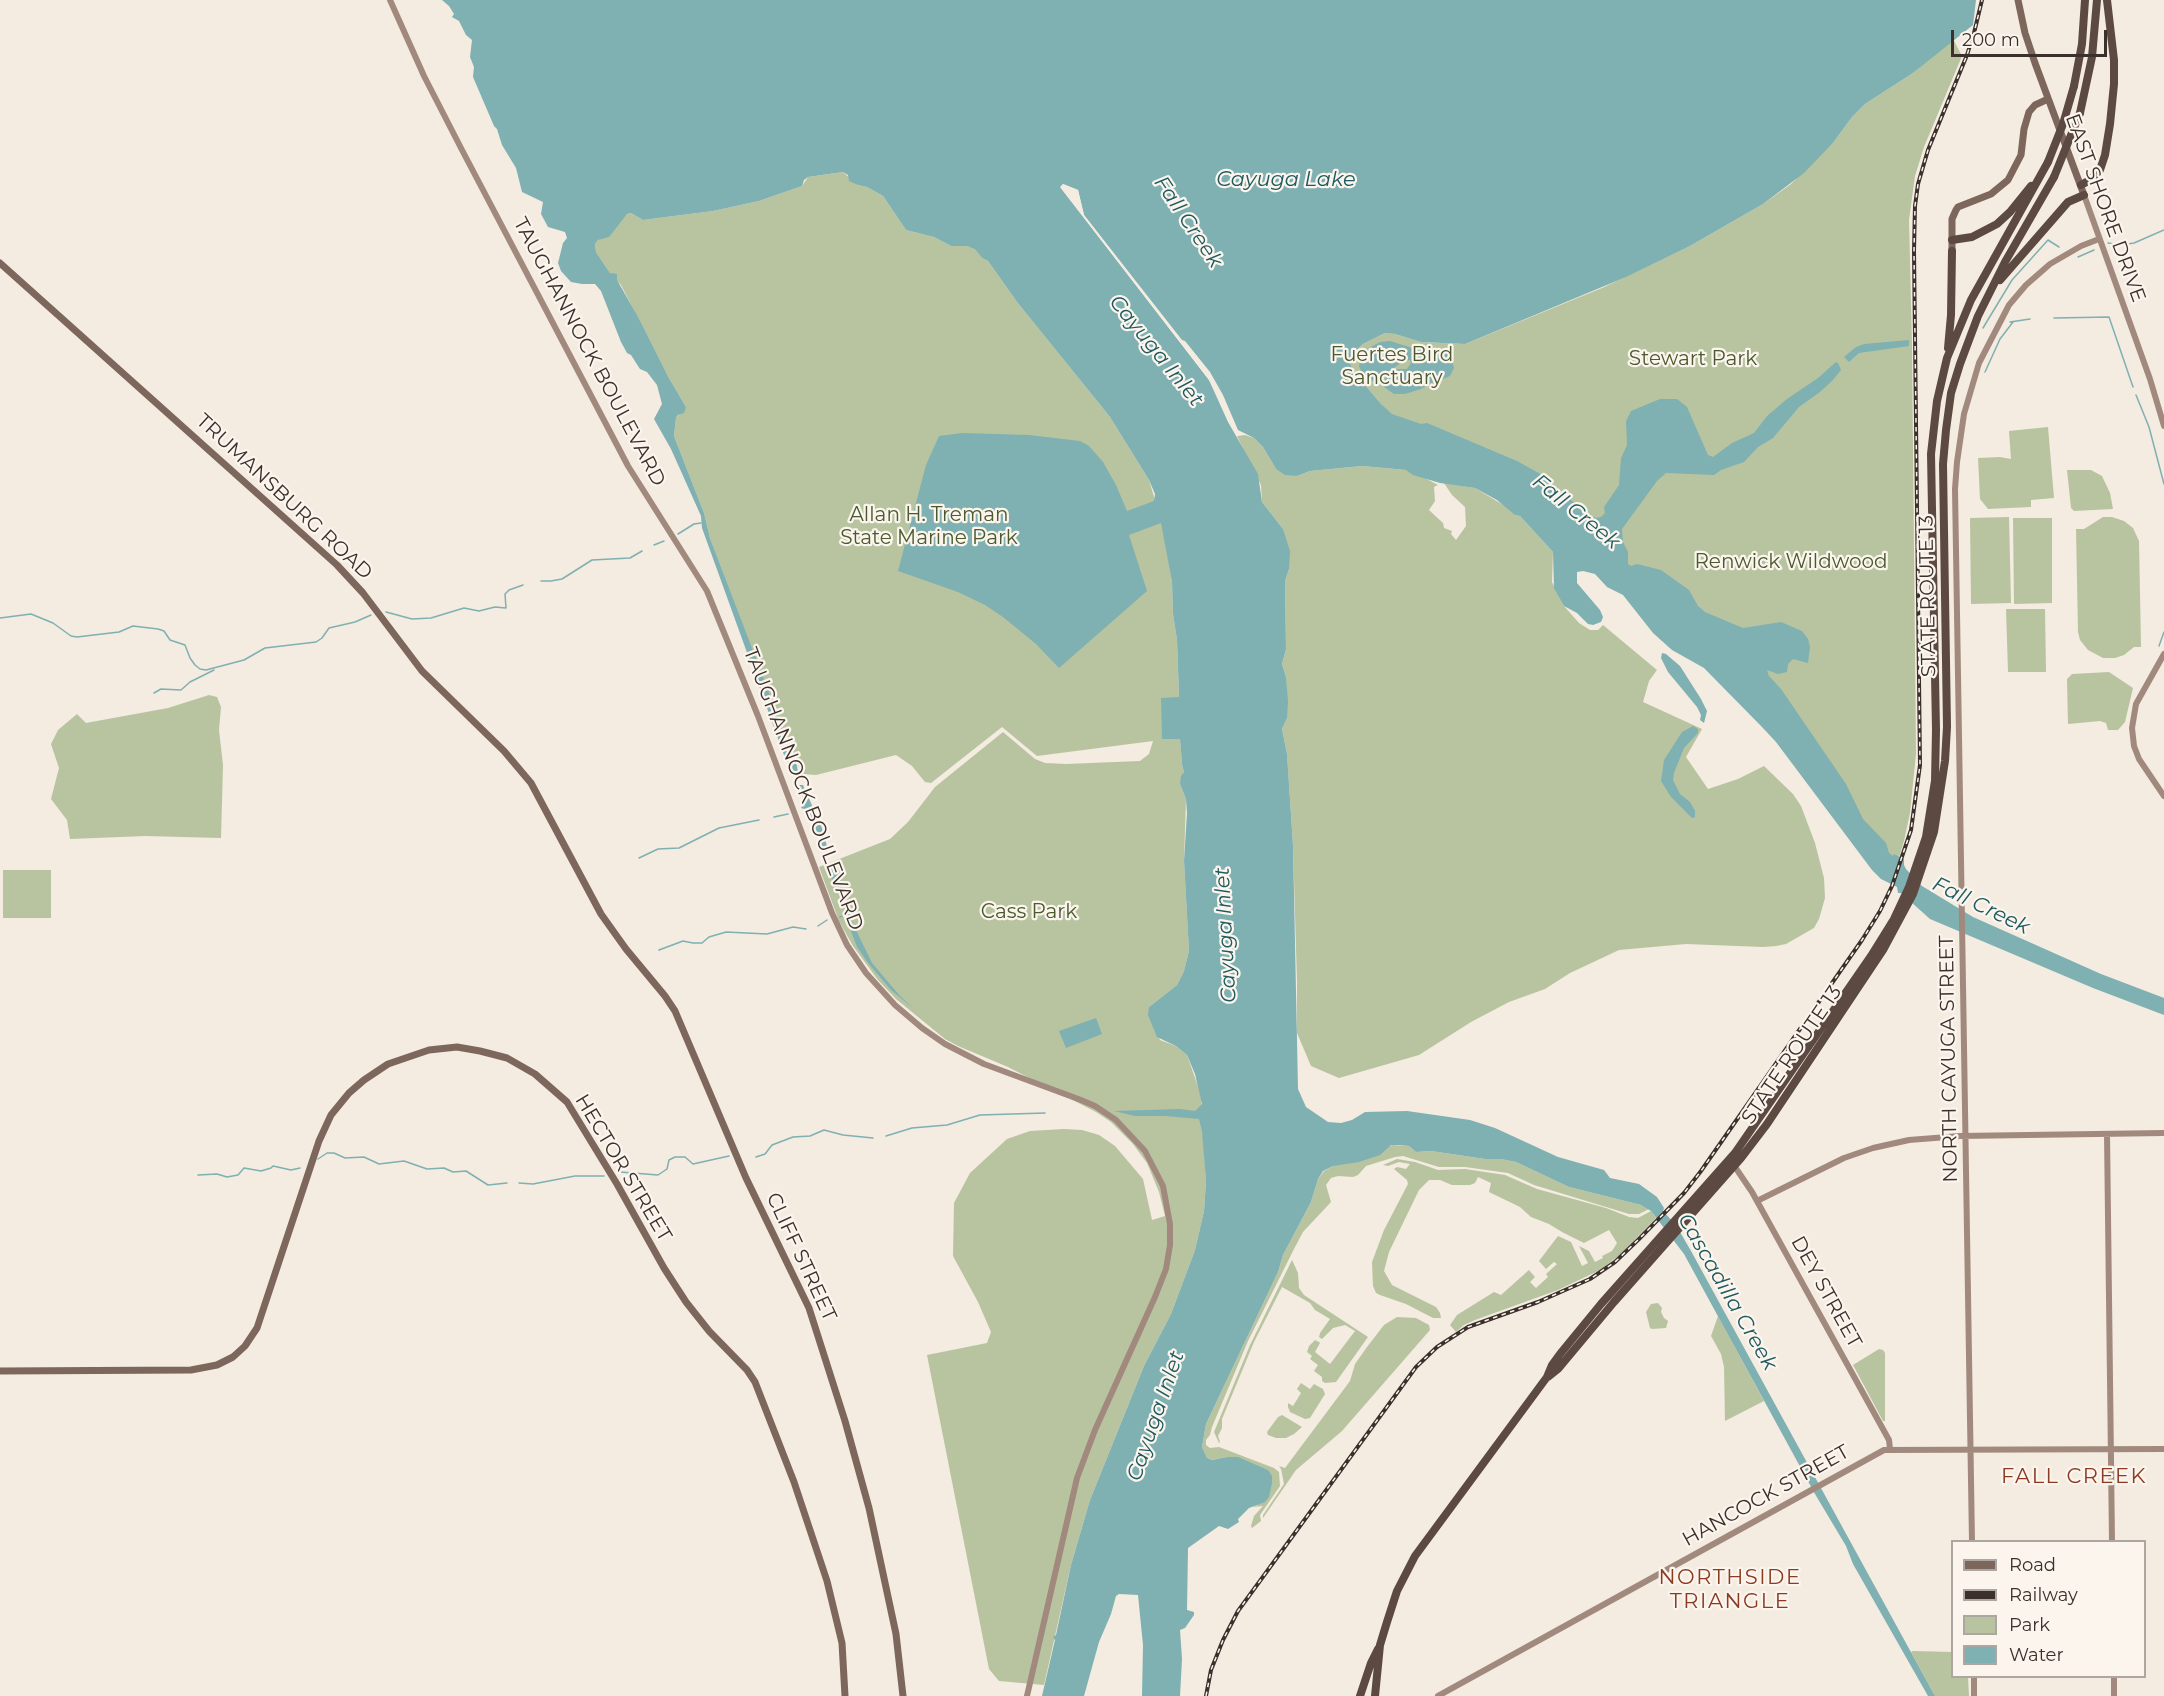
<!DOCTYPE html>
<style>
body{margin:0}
#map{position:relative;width:2164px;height:1696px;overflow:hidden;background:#f4ebe1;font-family:Montserrat,sans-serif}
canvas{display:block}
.legend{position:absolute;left:1951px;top:1540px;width:195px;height:138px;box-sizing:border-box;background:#fbf5ee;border:2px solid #aea6a0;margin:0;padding:8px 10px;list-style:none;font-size:18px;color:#3b302b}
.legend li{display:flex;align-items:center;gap:12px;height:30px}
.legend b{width:30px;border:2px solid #aea6a0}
.scale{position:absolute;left:1951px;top:30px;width:156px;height:27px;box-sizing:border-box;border:3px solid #3b302b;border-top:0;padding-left:8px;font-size:18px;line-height:21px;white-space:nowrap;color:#3b302b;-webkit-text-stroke:4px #fbf5ee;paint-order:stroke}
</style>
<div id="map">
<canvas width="2164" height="1696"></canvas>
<ul class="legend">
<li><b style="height:8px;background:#7d675c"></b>Road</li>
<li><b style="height:8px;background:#3b302b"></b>Railway</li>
<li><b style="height:16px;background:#b8c4a0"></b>Park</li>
<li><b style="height:16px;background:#7fb0b2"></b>Water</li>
</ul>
<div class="scale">200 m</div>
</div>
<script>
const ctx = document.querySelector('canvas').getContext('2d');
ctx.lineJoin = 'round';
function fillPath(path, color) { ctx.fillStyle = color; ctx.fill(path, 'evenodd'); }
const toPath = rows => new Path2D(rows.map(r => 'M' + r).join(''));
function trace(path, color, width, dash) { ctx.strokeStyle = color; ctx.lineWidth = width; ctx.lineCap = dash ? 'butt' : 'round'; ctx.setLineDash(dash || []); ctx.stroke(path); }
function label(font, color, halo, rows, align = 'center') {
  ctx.font = font + ' Montserrat,sans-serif'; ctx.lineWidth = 4.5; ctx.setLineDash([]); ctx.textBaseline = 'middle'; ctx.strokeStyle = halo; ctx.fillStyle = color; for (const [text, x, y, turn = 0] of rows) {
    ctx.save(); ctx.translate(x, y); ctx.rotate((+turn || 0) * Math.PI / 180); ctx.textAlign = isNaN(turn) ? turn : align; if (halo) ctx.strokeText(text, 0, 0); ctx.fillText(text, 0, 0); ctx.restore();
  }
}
fillPath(toPath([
 [1953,39,1962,56,1924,147,1915,176,1909,220,1912,343,1916,754,1910,813,1904,841,1894,874,1833,795,1578,534,1373,437,1382,405,1354,372,1350,363,1353,353,1363,344,1385,333,1395,334,1421,342,1465,344,1602,288,1690,246,1763,204,1791,184,1833,143,1852,117,1865,104,1913,73],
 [843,172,858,185,867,187,883,196,906,230,934,237,951,246,967,246,975,248,982,258,988,261,1017,302,1110,417,1149,480,1163,527,1172,582,1173,614,1177,640,1179,698,1163,739,1180,738,1182,764,1184,771,1180,784,1186,799,1184,861,1189,951,1184,971,1177,985,1149,1007,1160,1040,1176,1046,1187,1055,1201,1095,1206,1181,1204,1211,1195,1250,1171,1314,1144,1366,1090,1500,1071,1565,1044,1685,999,1681,989,1669,927,1355,987,1343,991,1332,978,1302,953,1256,954,1203,970,1173,1007,1139,1030,1131,1064,1129,1082,1130,1099,1135,1115,1146,1143,1179,1152,1220,1165,1216,1159,1192,1147,1163,1133,1144,1111,1122,1096,1112,1008,1067,958,1046,945,1039,896,999,878,980,853,946,839,921,819,867,890,839,908,822,935,787,1003,732,1035,759,1045,763,1066,764,1140,761,1149,754,1153,741,1037,756,1002,727,931,783,925,782,912,766,896,755,816,775,802,774,771,700,710,538,704,513,674,436,676,418,686,407,669,378,621,285,610,273,596,252,595,244,598,240,627,214,631,213,643,220,713,211,759,201,802,186,808,177],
 [2048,427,2054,498,2031,500,2031,507,1988,509,1980,499,1978,458,2000,457,2011,459,2009,431],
 [1245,435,1254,438,1263,447,1276,469,1297,476,1310,471,1362,466,1406,470,1421,476,1438,485,1434,487,1435,501,1429,510,1443,523,1444,528,1452,531,1451,534,1456,540,1466,526,1465,507,1452,495,1444,483,1475,488,1510,509,1515,515,1520,516,1553,552,1552,582,1564,606,1579,623,1590,630,1598,630,1603,625,1657,670,1649,681,1643,702,1702,729,1686,757,1708,789,1738,779,1764,766,1793,794,1801,806,1815,843,1824,878,1825,898,1819,919,1814,928,1786,944,1776,946,1763,947,1686,944,1619,950,1570,973,1545,989,1509,1002,1471,1022,1419,1055,1339,1078,1311,1066,1297,1033,1297,982,1293,845,1287,754,1282,729,1287,718,1286,677,1282,664,1286,649,1285,581,1289,569,1283,529,1262,502,1261,485,1237,436],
 [2067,470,2091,470,2102,476,2110,493,2113,509,2074,511,2071,508],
 [2009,517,2011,603,1971,604,1970,518],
 [2103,517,2112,517,2124,521,2133,528,2139,541,2141,647,2134,647,2124,655,2115,658,2103,658,2088,650,2080,640,2078,632,2076,529,2084,529],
 [2013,518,2052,518,2052,603,2014,604],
 [2006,609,2045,609,2046,672,2008,672],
 [2109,672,2133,688,2125,722,2118,730,2108,730,2106,723,2100,721,2068,724,2067,679,2072,674],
 [209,695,217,697,221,707,219,730,223,765,221,838,145,836,70,839,67,820,51,799,59,768,51,744,58,730,77,714,86,723,168,708],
 [3,870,51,870,51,918,3,918],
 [1392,1145,1409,1146,1416,1152,1431,1151,1485,1159,1501,1159,1516,1162,1569,1187,1641,1205,1649,1209,1639,1214,1629,1214,1534,1185,1508,1173,1465,1167,1439,1167,1403,1156,1395,1157,1366,1166,1358,1175,1353,1177,1338,1176,1331,1178,1326,1185,1331,1202,1303,1232,1295,1247,1248,1341,1212,1427,1210,1435,1206,1440,1206,1445,1210,1448,1219,1447,1274,1468,1279,1472,1280,1486,1260,1515,1261,1521,1252,1528,1251,1526,1254,1516,1263,1506,1252,1507,1258,1505,1227,1457,1212,1460,1207,1458,1202,1447,1206,1424,1278,1272,1283,1255,1311,1202,1318,1179,1324,1171,1333,1166],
 [1397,1159,1415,1162,1438,1170,1465,1169,1505,1175,1537,1189,1606,1208,1629,1217,1638,1218,1651,1211,1656,1218,1621,1254,1600,1270,1558,1290,1475,1320,1464,1325,1456,1332,1450,1325,1457,1315,1494,1292,1501,1295,1529,1270,1535,1277,1530,1282,1536,1288,1548,1277,1546,1274,1557,1264,1554,1262,1546,1269,1539,1261,1558,1236,1571,1242,1582,1266,1588,1263,1579,1246,1589,1251,1595,1262,1603,1258,1602,1256,1612,1251,1617,1243,1609,1230,1584,1243,1562,1232,1549,1224,1531,1217,1520,1207,1489,1192,1491,1183,1478,1177,1475,1183,1470,1185,1452,1185,1440,1180,1429,1180,1419,1190,1389,1252,1384,1271,1392,1285,1436,1307,1440,1313,1441,1318,1433,1318,1406,1304,1380,1295,1376,1293,1373,1286,1372,1262,1384,1230,1408,1184,1407,1180,1394,1169,1397,1167,1406,1169,1410,1164,1399,1162,1388,1166,1383,1165],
 [1292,1260,1298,1273,1299,1288,1304,1295,1368,1337,1336,1382,1325,1383,1322,1381,1322,1377,1314,1371,1318,1365,1310,1359,1312,1356,1307,1352,1309,1346,1315,1340,1319,1342,1320,1343,1315,1352,1330,1364,1355,1331,1345,1325,1333,1328,1322,1339,1319,1337,1320,1333,1330,1319,1315,1310,1310,1303,1282,1287,1254,1342,1222,1419,1222,1428,1218,1436,1220,1442,1219,1443,1214,1432,1250,1345],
 [1658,1303,1662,1308,1661,1312,1664,1318,1668,1321,1666,1328,1652,1329,1650,1328,1646,1312,1651,1304],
 [1718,1316,1764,1401,1725,1421,1724,1367,1721,1354,1711,1336],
 [1397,1317,1416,1318,1429,1325,1430,1330,1342,1431,1296,1470,1263,1518,1263,1515,1284,1484,1281,1469,1279,1466,1285,1468,1350,1381,1355,1364,1367,1347,1384,1325],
 [1879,1349,1883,1350,1885,1353,1885,1421,1883,1421,1853,1365],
 [1301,1383,1310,1389,1314,1384,1323,1389,1325,1394,1310,1418,1305,1419,1290,1412,1288,1407,1288,1403,1293,1406,1301,1393,1297,1389],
 [1282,1415,1302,1427,1294,1434,1286,1438,1276,1438,1268,1435,1267,1432,1278,1417],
 [1913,1651,1952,1652,1952,1676,1968,1677,1969,1696,1935,1696,1911,1652]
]), '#b8c4a0');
fillPath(toPath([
 [442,0,1976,0,1973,25,1913,73,1865,104,1852,117,1833,143,1804,173,1763,204,1690,246,1626,277,1465,344,1421,342,1395,334,1385,333,1363,344,1353,353,1350,363,1354,372,1382,405,1392,414,1421,424,1427,423,1517,461,1544,476,1581,509,1596,518,1601,517,1605,513,1604,507,1619,485,1621,458,1627,445,1626,421,1631,411,1660,399,1677,399,1687,407,1708,455,1713,457,1732,443,1754,433,1767,416,1787,399,1818,378,1836,362,1838,363,1841,370,1832,381,1820,392,1799,407,1773,438,1758,447,1744,462,1721,470,1714,475,1666,473,1657,481,1622,529,1623,542,1628,552,1628,564,1631,566,1637,564,1661,570,1689,590,1698,606,1705,612,1743,628,1781,622,1802,631,1808,639,1810,647,1808,663,1793,659,1788,664,1787,672,1778,674,1767,670,1769,676,1781,689,1846,784,1863,819,1886,843,1889,853,1893,856,1894,854,1904,859,1904,865,1906,869,1922,886,1973,917,2101,974,2164,998,2164,1015,2093,988,1930,919,1901,893,1898,893,1897,887,1881,879,1872,870,1776,742,1762,727,1704,668,1672,650,1653,633,1623,595,1607,587,1595,574,1583,571,1577,572,1577,583,1600,610,1603,617,1601,622,1593,625,1588,624,1577,613,1564,606,1554,588,1553,552,1520,516,1515,515,1497,500,1475,488,1440,483,1413,475,1406,470,1362,466,1310,471,1297,476,1285,475,1276,469,1263,447,1254,438,1238,430,1223,395,1210,372,1185,341,1182,340,1084,215,1078,190,1063,184,1060,187,1209,380,1228,422,1258,474,1262,502,1283,529,1290,551,1289,569,1285,581,1286,649,1282,664,1286,677,1288,701,1287,718,1282,729,1287,754,1293,845,1298,1089,1306,1107,1328,1122,1341,1123,1352,1120,1365,1112,1407,1111,1470,1120,1495,1128,1558,1157,1604,1170,1610,1178,1639,1184,1657,1197,1664,1208,1663,1211,1676,1225,1691,1251,1935,1696,1928,1696,1853,1564,1846,1546,1815,1494,1684,1254,1651,1211,1641,1205,1569,1187,1516,1162,1501,1159,1485,1159,1431,1151,1416,1152,1409,1146,1399,1145,1391,1145,1380,1155,1359,1162,1333,1166,1323,1171,1318,1179,1311,1202,1283,1255,1278,1272,1206,1424,1202,1447,1207,1458,1212,1460,1227,1457,1238,1457,1268,1470,1272,1476,1272,1483,1269,1497,1265,1502,1249,1508,1238,1519,1239,1522,1228,1529,1219,1526,1188,1548,1187,1610,1194,1612,1194,1615,1185,1628,1180,1630,1182,1659,1180,1696,1142,1696,1143,1645,1138,1595,1119,1594,1116,1596,1111,1614,1099,1642,1084,1696,1042,1696,1055,1640,1053,1637,1056,1635,1071,1565,1090,1500,1144,1366,1171,1314,1195,1250,1204,1211,1206,1181,1202,1131,1199,1119,1165,1116,1135,1116,1114,1111,1180,1109,1195,1111,1202,1104,1195,1074,1187,1055,1176,1046,1157,1037,1148,1015,1149,1007,1177,985,1184,971,1189,951,1184,861,1187,813,1186,799,1180,784,1181,776,1184,772,1182,764,1180,739,1162,739,1161,698,1179,697,1177,640,1173,614,1172,582,1161,523,1129,535,1147,591,1059,668,1036,644,1003,617,985,605,958,592,898,571,926,465,939,436,962,433,1029,435,1080,441,1089,446,1103,462,1116,485,1127,511,1154,501,1155,494,1149,480,1110,417,1017,302,988,261,982,258,975,249,967,246,951,246,934,237,906,230,883,196,867,187,858,185,849,181,848,175,843,172,808,177,804,180,802,186,759,201,713,211,643,220,631,213,627,214,609,237,598,240,595,244,596,252,610,273,617,274,617,280,637,315,669,378,686,407,684,413,678,415,676,418,674,436,704,513,710,538,797,766,798,773,794,775,784,755,702,528,701,516,671,449,654,419,662,404,657,385,647,372,640,369,631,355,627,353,621,342,601,291,595,284,582,284,571,282,561,271,558,263,563,243,567,238,565,232,548,227,541,214,543,202,522,192,516,168,502,145,497,129,494,126,473,77,474,67,470,57,472,40,466,35,459,21,452,17,454,14,449,6],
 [1909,340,1909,346,1859,353,1849,362,1844,357,1856,347,1864,344],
 [1390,341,1422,351,1448,353,1450,354,1454,368,1450,376,1443,379,1439,380,1437,376,1434,379,1435,381,1421,389,1405,394,1394,394,1384,387,1384,380,1397,369,1407,369,1411,363,1410,360,1403,361,1375,383,1361,371,1359,366,1361,356,1365,350,1380,342],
 [1662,653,1666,654,1680,666,1701,699,1707,711,1704,723,1700,720,1701,715,1697,707,1668,672,1661,658],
 [1693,726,1698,729,1698,733,1684,748,1674,773,1673,780,1680,794,1690,802,1695,811,1695,817,1692,818,1671,797,1661,781,1664,760,1682,732],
 [800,785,803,785,822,828,828,850,826,853,823,852,808,810,801,808,805,802,798,787],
 [831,868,837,868,853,924,872,963,900,996,914,1009,891,990,868,963,857,947,848,923,846,911,829,872],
 [1096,1018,1102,1034,1066,1048,1059,1031]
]), '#7fb0b2');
fillPath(toPath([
 [1063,184,1078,190,1084,215,1211,379,1239,435,1238,436,1209,380,1061,188]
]), '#f4ebe1');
trace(toPath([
 [2108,243,2121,245,2134,243,2164,230],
 [2078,257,2094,250],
 [2054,318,2109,317,2133,387],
 [2010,322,2030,319],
 [1983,328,2012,280,2048,240,2059,247],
 [1985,372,2000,339,2013,322],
 [2136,395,2149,427,2164,484],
 [678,534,694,524,701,523],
 [654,545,664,541],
 [541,581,551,581,562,579,592,560,630,558,642,551],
 [386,612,412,619,431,618,464,608,479,611,495,607,506,608,505,594,509,590,523,585],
 [0,618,31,614,53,623,71,636,77,637,119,632,133,626,158,629,164,631,170,640,185,645,190,658,195,665,200,669,206,670,244,660,265,648,316,642,322,638,329,628,355,622,371,615],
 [2159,646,2164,632],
 [154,693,161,689,181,690,190,682,214,670],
 [774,817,788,814],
 [639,858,658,849,679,848,719,828,759,820],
 [840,917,848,914],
 [818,926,827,920],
 [659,950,683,941,693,943,702,943,709,937,726,932,767,934,793,927,806,929],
 [886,1136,912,1128,947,1125,980,1115,1045,1113],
 [756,1157,765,1154,772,1145,793,1137,810,1136,824,1130,843,1135,873,1138],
 [318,1159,327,1153,334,1153,345,1158,364,1157,379,1164,404,1161,427,1169,444,1168,453,1172,466,1171,488,1185,507,1183],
 [620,1172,658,1175,667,1169,669,1160,675,1157,685,1157,693,1164,729,1156],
 [198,1175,217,1174,227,1177,238,1175,244,1168,261,1171,271,1168,273,1166,291,1170,300,1168],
 [519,1183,533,1184,575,1176,604,1176]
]), '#7fb0b2', 1.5);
trace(toPath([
 [390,0,424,76,462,150,628,466,707,591,758,716,832,913,847,945,866,973,895,1005,922,1028,945,1044,984,1064,1081,1100,1095,1106,1116,1120,1145,1151,1163,1186,1170,1224,1170,1245,1166,1269,1155,1297,1095,1430,1077,1478,1027,1696],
 [2084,195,2150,379,2164,426],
 [2164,654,2136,704,2132,728,2134,746,2139,759,2164,796],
 [2107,1134,2112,1542],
 [1733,1164,1752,1192,1889,1440,1890,1449],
 [1757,1201,1844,1158,1873,1148,1909,1140,1960,1136,2164,1133],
 [1972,1542,1955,489,1957,462,1964,414,1979,363,2009,305,2026,285,2050,264,2081,246,2099,239],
 [1974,1676,1974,1696],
 [2114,1676,2114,1696],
 [1438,1696,1884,1450,2164,1449]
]), '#a18a7d', 6);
trace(toPath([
 [2018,0,2025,33,2035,63,2084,195],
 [1952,251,1952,219,1956,210,1958,207,1991,194,2008,180,2021,155,2024,129,2029,112,2035,105,2048,99],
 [0,263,337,565,363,593,422,671,504,751,531,783,601,914,626,949,665,996,675,1011,746,1178,809,1308,845,1421,869,1508,896,1634,903,1696],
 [0,1371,191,1370,217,1365,233,1357,245,1346,257,1328,319,1141,331,1115,349,1093,364,1080,388,1064,429,1050,457,1047,480,1051,507,1058,535,1074,567,1102,617,1184,664,1268,686,1302,709,1331,747,1370,755,1382,794,1482,827,1581,842,1643,845,1696]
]), '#7d675c', 7);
trace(toPath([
 [2074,86,2082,44,2085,0],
 [2080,113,2092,57,2097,0],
 [2081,185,2090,180,2100,170,2105,155,2110,124,2114,84,2114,60,2107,0],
 [1952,240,1972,237,1997,224,2010,212,2031,186],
 [2000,280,2068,202,2084,195],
 [1948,348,1951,315,1952,251],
 [1548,1377,1558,1369,1614,1302,1741,1158,1767,1124,1883,950,1913,894,1934,832,1945,761,1947,727,1943,464,1946,430,1951,393,1960,364,1978,316,2005,262,2054,177],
 [1360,1696,1371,1663,1378,1649],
 [1375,1696,1380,1645,1387,1622,1397,1591,1415,1556,1547,1377,1552,1365,1560,1354,1601,1304,1735,1153,1871,956,1894,919,1909,887,1926,837,1935,781,1936,730,1931,454,1937,401,1947,358,1971,300,2048,162]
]), '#5c4a42', 8);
const rail = toPath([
 [1206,1696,1211,1670,1223,1640,1238,1611,1416,1367,1437,1347,1468,1327,1538,1302,1590,1279,1615,1262,1639,1239,1684,1193,1701,1171,1862,940,1880,911,1892,886,1911,830,1920,765,1914,251,1915,206,1918,184,1928,150,1967,55,1974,33,1982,0]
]);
trace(rail, '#3b302b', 4);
trace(rail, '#fbf5ee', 1.5, [4.5]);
trace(toPath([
 [2048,162,2063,124,2074,86],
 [2054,177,2080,113]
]), '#5c4a42', 8);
label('20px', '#3b302b', '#fbf5ee', [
 ["EAST SHORE DRIVE",2105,208,70],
 ["TAUGHANNOCK BOULEVARD",589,352,62],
 ["TRUMANSBURG ROAD",284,497,43],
 ["STATE ROUTE 13",1928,596,-91],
 ["TAUGHANNOCK BOULEVARD",803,789,69],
 ["STATE ROUTE 13",1792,1055,-56],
 ["NORTH CAYUGA STREET",1949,1059,-91],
 ["HECTOR STREET",623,1168,59],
 ["CLIFF STREET",801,1257,65],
 ["DEY STREET",1826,1292,61],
 ["HANCOCK STREET",1766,1496,-29]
]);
label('20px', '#4a5a2e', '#fbf5ee', [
 ["Fuertes Bird",1392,355],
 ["Sanctuary",1392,378],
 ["Stewart Park",1693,359],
 ["Allan H. Treman",929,515],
 ["State Marine Park",929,538],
 ["Renwick Wildwood",1791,562],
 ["Cass Park",1029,912]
]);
label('italic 21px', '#1f5a5e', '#fbf5ee', [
 ["Cayuga Lake",1286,180],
 ["Fall Creek",1188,222,56],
 ["Cayuga Inlet",1156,351,51],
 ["Fall Creek",1576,512,39],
 ["Fall Creek",1981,906,26],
 ["Cayuga Inlet",1226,935,-93],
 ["Cascadilla Creek",1727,1292,60],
 ["Cayuga Inlet",1156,1416,-71]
]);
ctx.letterSpacing = '1.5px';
label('21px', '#8c3b22', '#fbf5ee', [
 ["FALL CREEK",2074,1477],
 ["NORTHSIDE",1730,1578],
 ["TRIANGLE",1730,1602]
]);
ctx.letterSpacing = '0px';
</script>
